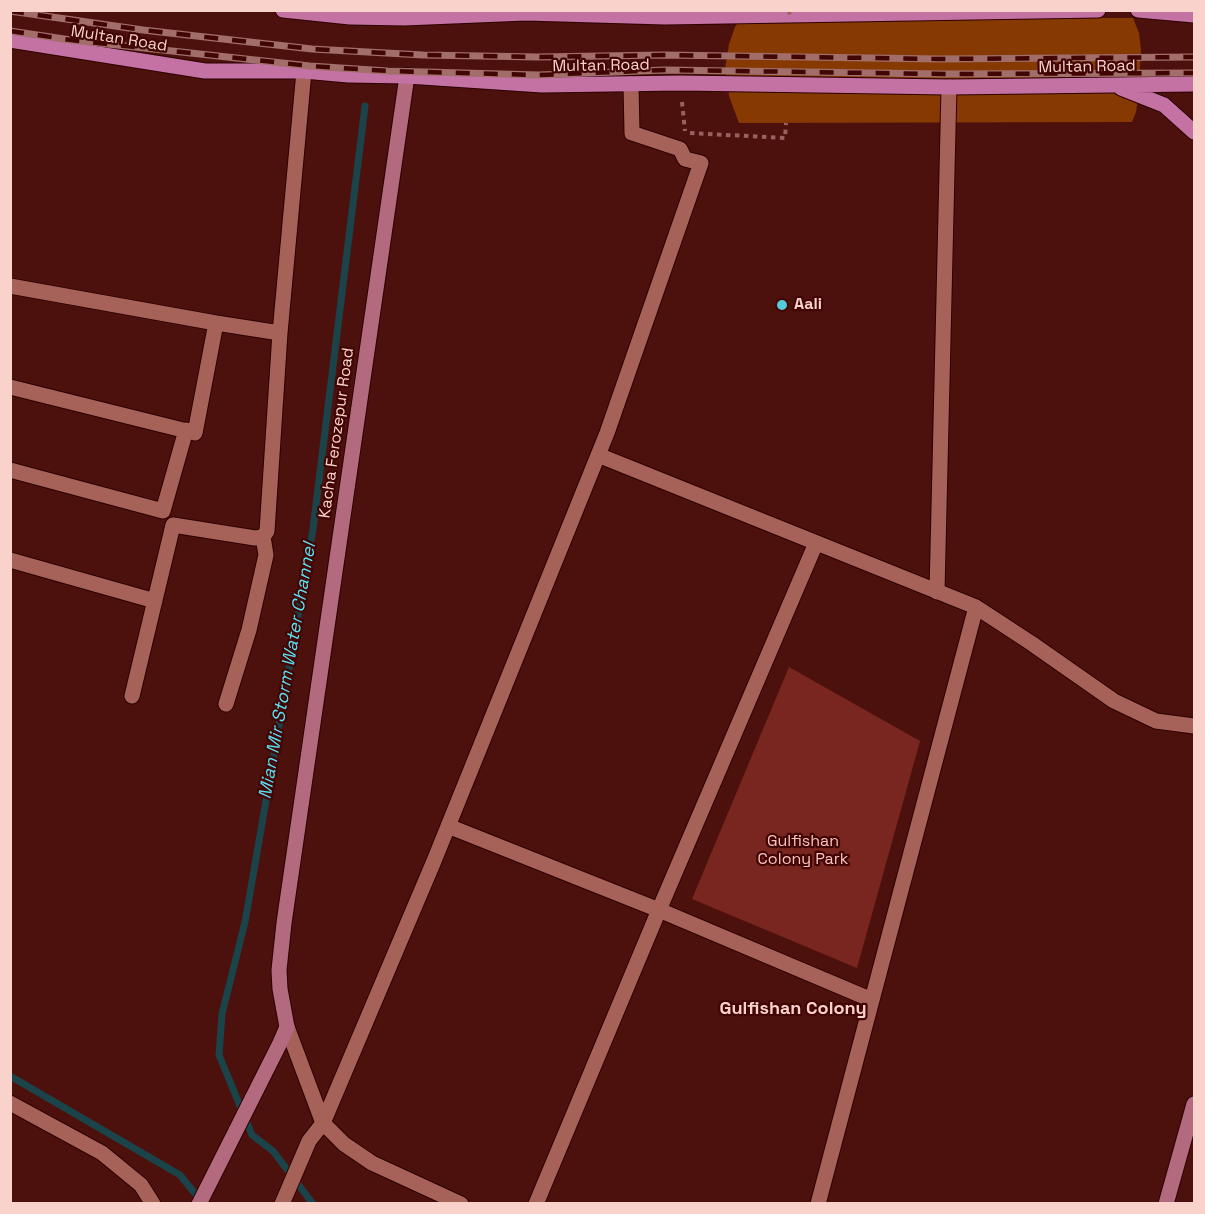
<!DOCTYPE html>
<style>
body{margin:0}
#map{position:relative;width:1205px;height:1214px;overflow:hidden;background:#4d110d;font-family:"Space Grotesk",sans-serif}
canvas{display:block}
.frame{position:absolute;inset:0;border:12px solid #fad2cc;pointer-events:none}
</style>
<div id="map">
<canvas width="1205" height="1214"></canvas>
<div class="frame"></div>
</div>
<script>
const ctx = document.querySelector('canvas').getContext('2d');
ctx.lineJoin = 'round';
function fillPath(path, color) { ctx.fillStyle = color; ctx.fill(path, 'evenodd'); }
const toPath = rows => new Path2D(rows.map(r => 'M' + r).join(''));
function trace(path, color, width, dash) { ctx.strokeStyle = color; ctx.lineWidth = width; ctx.lineCap = dash ? 'butt' : 'round'; ctx.setLineDash(dash || []); ctx.stroke(path); }
function label(font, color, halo, rows, align = 'center') {
  ctx.font = font + ' "Space Grotesk",sans-serif'; ctx.lineWidth = 4.5; ctx.setLineDash([]); ctx.textBaseline = 'middle'; ctx.strokeStyle = halo; ctx.fillStyle = color; for (const [text, x, y, turn = 0] of rows) {
    ctx.save(); ctx.translate(x, y); ctx.rotate((+turn || 0) * Math.PI / 180); ctx.textAlign = isNaN(turn) ? turn : align; if (halo) ctx.strokeText(text, 0, 0); ctx.fillText(text, 0, 0); ctx.restore();
  }
}
fillPath(toPath([
 [789,667,920,741,857,968,692,899]
]), '#78261f');
trace(toPath([
 [10,1076,180,1175,201,1201],
 [313,1204,273,1151,252,1135,219,1055,222,1014,245,922,313,529,365,106]
]), '#1a444a', 7);
fillPath(toPath([
 [741,18,1133,18,1139,33,1141,50,1138,98,1136,112,1132,122,739,123,729,96,725,69,729,44,735,27]
]), '#863a02');
const minor = toPath([
 [10,286,216,323,280,333],
 [10,387,195,433,216,323],
 [598,455,976,607,1031,643,1114,701,1156,721,1194,726],
 [10,470,163,511,186,430],
 [10,560,155,601],
 [937,592,949,87],
 [132,696,173,525,255,538,263,537,267,531,280,333,304,71],
 [226,704,249,630,266,555,263,537],
 [448,826,659,910,872,1000],
 [287,1027,323,1123,344,1144,372,1163,461,1204],
 [10,1103,102,1153,141,1185,153,1204],
 [282,1204,309,1141,323,1123,434,861,607,433,701,163,685,159,680,149,632,133,631,84],
 [536,1204,659,910,816,543],
 [818,1204,976,607]
]);
const secondary = toPath([
 [199,1204,280,1043,287,1027,280,989,279,970,284,923,407,76],
 [1166,1204,1194,1104]
]);
const primary = toPath([
 [283,10,350,17,404,18,526,13,665,17,1098,10],
 [1138,10,1194,15],
 [10,40,205,71,304,71,348,75,407,76,542,85,681,83,949,87,1194,84],
 [1121,88,1164,105,1194,132]
]);
trace(minor, '#2b0101', 17);
trace(secondary, '#2b0101', 17);
trace(primary, '#2b0101', 17);
trace(toPath([
 [682,102,685,131],
 [690,133,785,138,786,123]
]), '#96625e', 4, [4.5, 4.5]);
trace(minor, '#a66159', 15);
trace(secondary, '#b46a7e', 15);
trace(primary, '#c372a3', 15);
const rail = toPath([
 [10,11,143,30,312,49,423,55,538,57,664,55,940,59,1194,57],
 [10,31,71,40,310,66,388,71,539,75,665,70,943,74,1194,73]
]);
trace(rail, '#a16e69', 7);
trace(rail, '#410504', 4.5, [14]);
trace(toPath([
 [789,10,790,19]
]), '#96625e', 4, [4.5, 4.5]);
for (const [x, y, r, color] of [
 [782,305,6,"#53cbdb"]
]) { const dot = new Path2D(); dot.arc(x, y, r, 0, 2 * Math.PI); ctx.fillStyle = color; ctx.fill(dot); trace(dot, '#410504', 2); }
label('16px', '#fad2cc', '#410504', [
 ["Multan Road",119,39,9],
 ["Multan Road",601,66,-1],
 ["Multan Road",1087,67,-1],
 ["Kacha Ferozepur Road",337,433,-82]
]);
label('bold 16px', '#fad2cc', '#410504', [
 ["Aali",794,305]
], 'left');
label('16px', '#f9c5be', '#410504', [
 ["Gulfishan",803,842],
 ["Colony Park",803,860]
]);
label('italic 18px', '#59e1f4', '#410504', [
 ["Mian Mir Storm Water Channel",288,671,-80]
]);
label('bold 18px', '#fad2cc', '#410504', [
 ["Gulfishan Colony",793,1009]
]);
</script>
